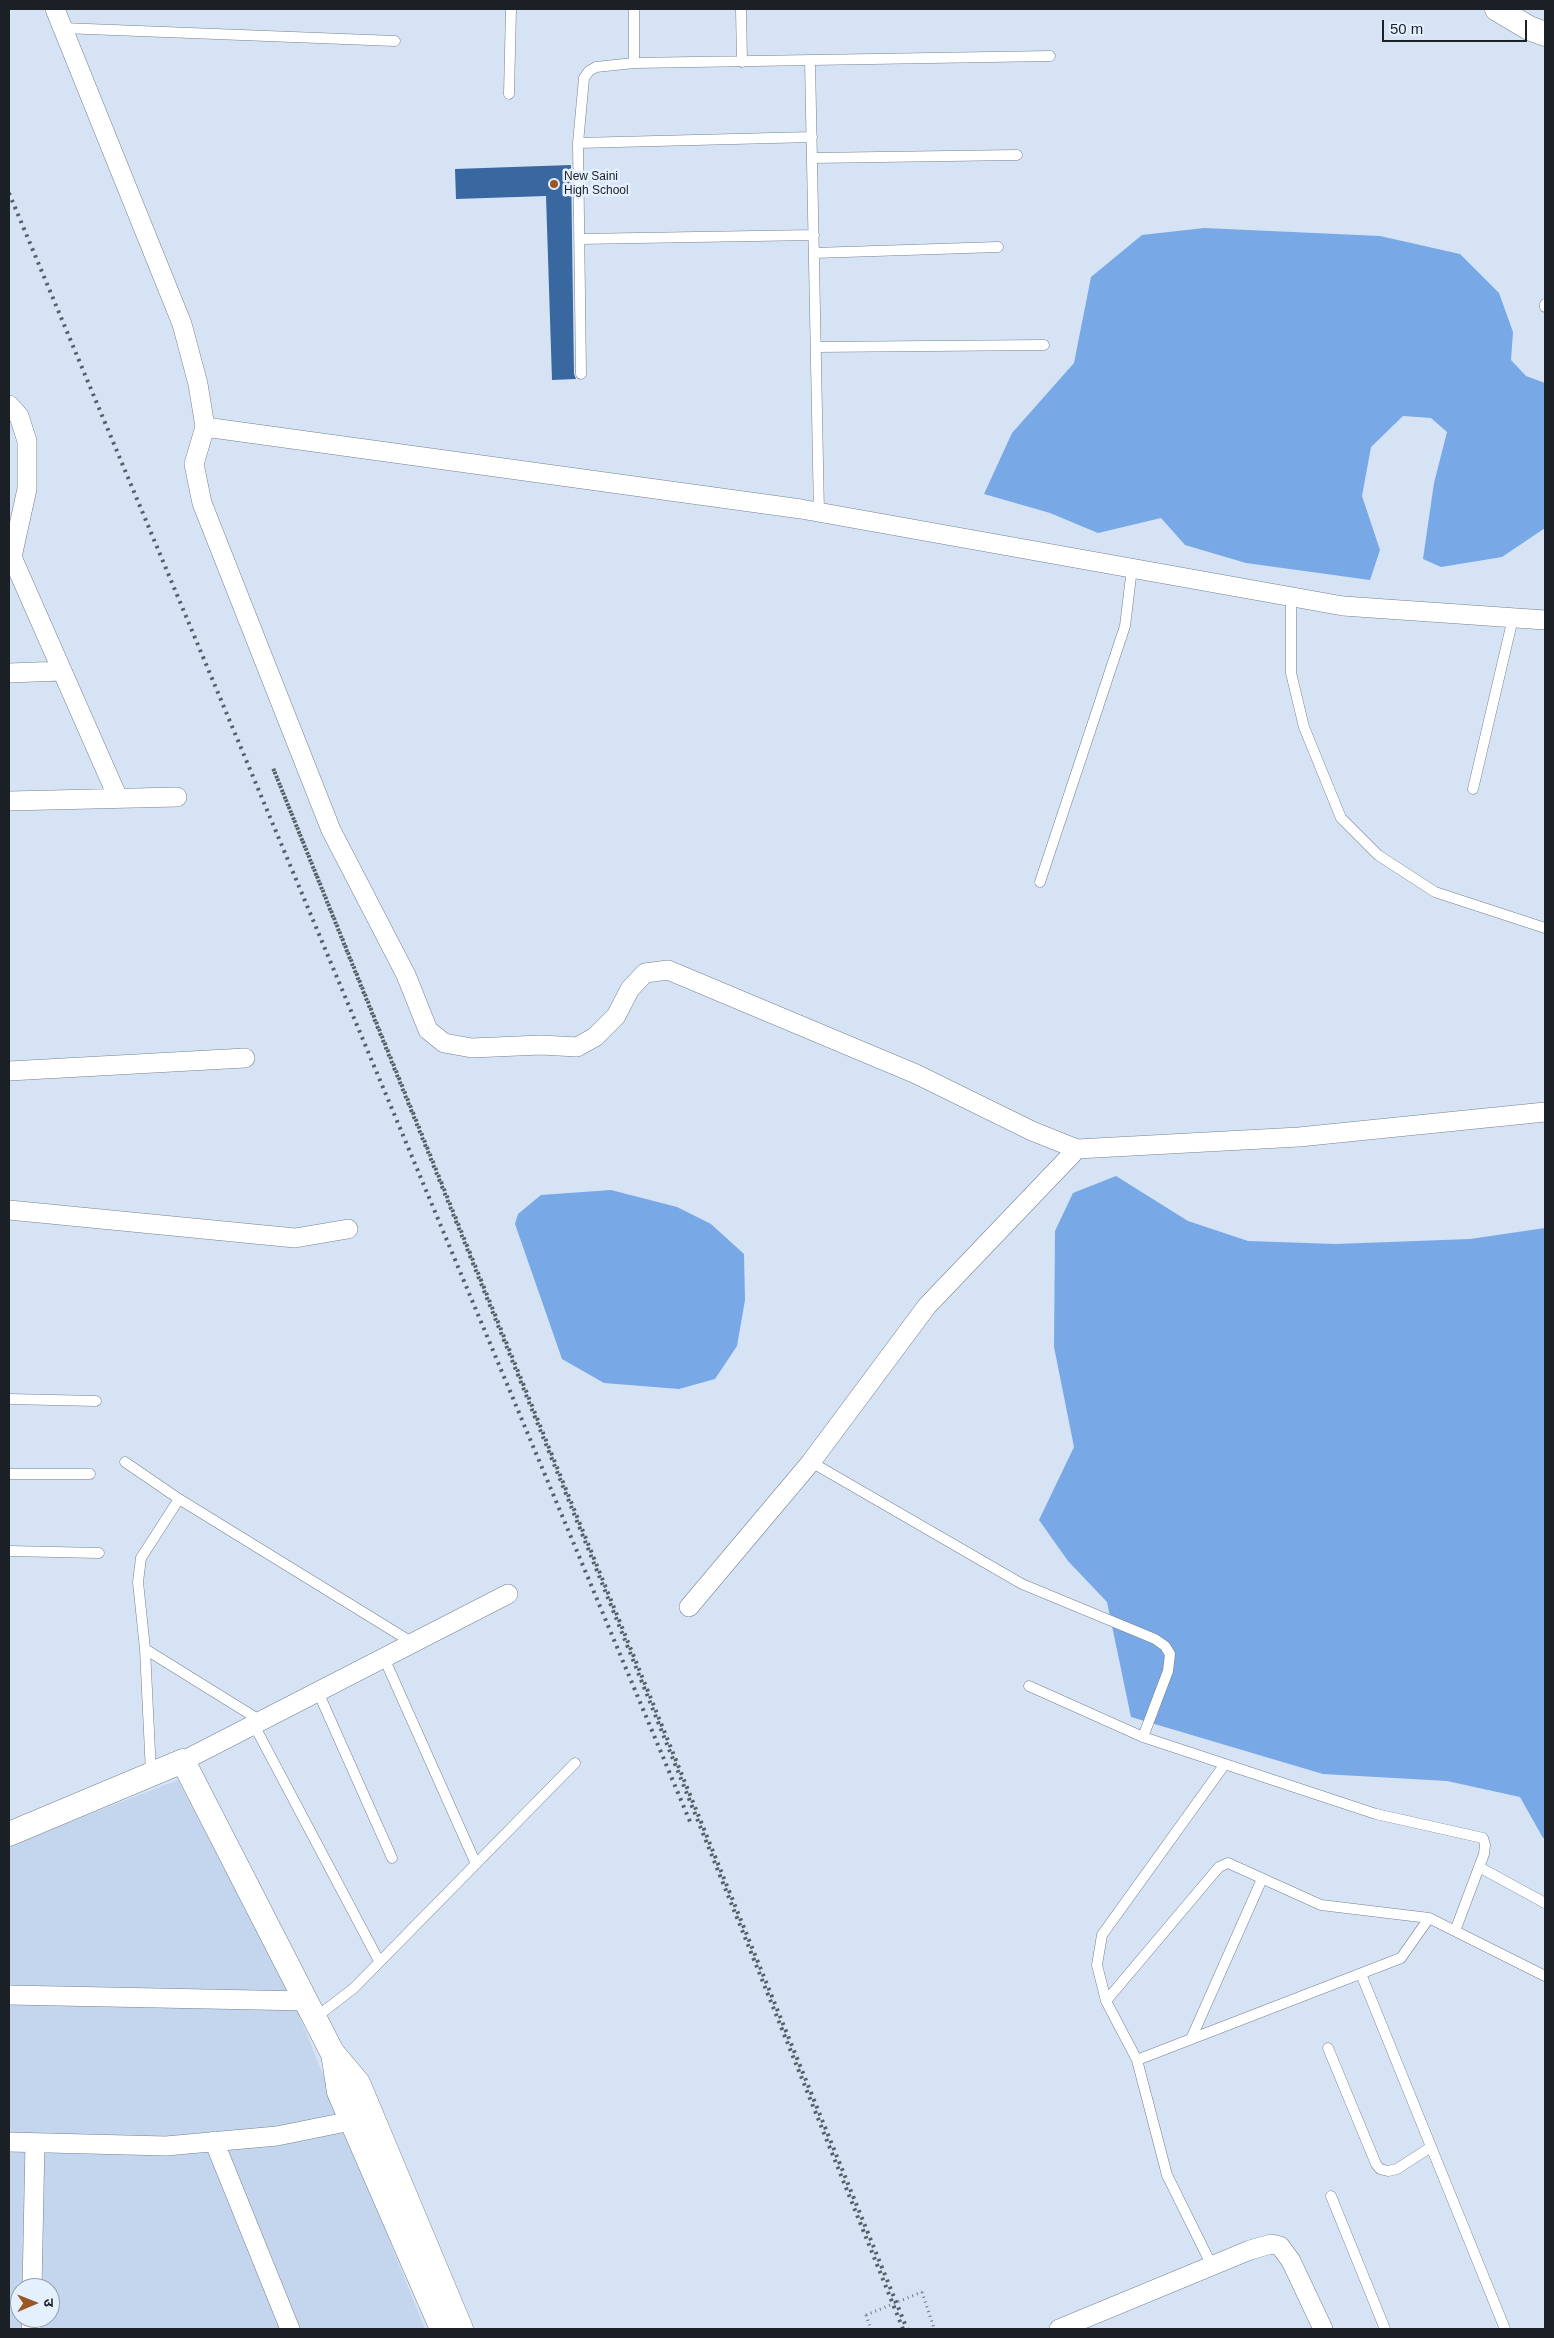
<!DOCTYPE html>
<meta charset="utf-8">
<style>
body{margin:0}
#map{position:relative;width:1554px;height:2338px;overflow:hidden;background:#d5e3f5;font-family:Arial,"Noto Sans Devanagari",sans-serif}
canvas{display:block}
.frame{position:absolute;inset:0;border:10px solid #1b2027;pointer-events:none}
.north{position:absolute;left:10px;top:2278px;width:50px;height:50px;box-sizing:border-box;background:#e5f0fe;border:1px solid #949da8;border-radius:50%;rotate:89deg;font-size:14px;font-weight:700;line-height:20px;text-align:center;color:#1b2027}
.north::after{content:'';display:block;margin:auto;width:18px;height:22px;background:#995724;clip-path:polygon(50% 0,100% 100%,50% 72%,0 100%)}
.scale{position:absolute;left:1382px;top:20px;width:145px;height:22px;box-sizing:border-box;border:2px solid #1b2027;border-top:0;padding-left:6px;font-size:15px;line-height:18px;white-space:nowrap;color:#1b2027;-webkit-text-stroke:4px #e5f0fe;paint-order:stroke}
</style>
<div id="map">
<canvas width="1554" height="2338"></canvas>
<div class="frame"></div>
<div class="north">उ</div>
<div class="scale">50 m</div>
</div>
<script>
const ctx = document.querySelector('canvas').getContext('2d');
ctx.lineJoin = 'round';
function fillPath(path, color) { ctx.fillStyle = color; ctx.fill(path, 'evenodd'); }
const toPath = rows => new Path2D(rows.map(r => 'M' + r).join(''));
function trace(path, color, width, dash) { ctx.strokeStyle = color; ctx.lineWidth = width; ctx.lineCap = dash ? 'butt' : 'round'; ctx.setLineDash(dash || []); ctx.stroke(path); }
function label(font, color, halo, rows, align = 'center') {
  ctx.font = font + ' Arial,sans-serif'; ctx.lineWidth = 5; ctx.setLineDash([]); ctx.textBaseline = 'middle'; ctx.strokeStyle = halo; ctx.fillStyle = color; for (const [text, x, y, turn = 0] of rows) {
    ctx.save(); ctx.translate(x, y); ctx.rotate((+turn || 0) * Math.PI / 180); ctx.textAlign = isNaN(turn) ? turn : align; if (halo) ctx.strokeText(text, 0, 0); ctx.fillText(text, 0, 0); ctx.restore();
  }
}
fillPath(toPath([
 [178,1780,293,2000,425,2329,9,2329,9,1845],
 [20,2288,50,2288,50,2318,20,2318]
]), '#c4d6ee');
fillPath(toPath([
 [1204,228,1380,236,1460,254,1499,293,1513,332,1511,360,1526,376,1545,383,1545,528,1502,557,1441,567,1423,559,1434,483,1447,432,1431,418,1403,416,1371,447,1362,496,1380,550,1370,580,1246,563,1185,545,1161,518,1098,533,1050,513,984,494,1012,433,1074,363,1091,277,1142,235],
 [1116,1176,1188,1221,1248,1241,1336,1244,1470,1239,1545,1228,1545,1838,1543,1838,1520,1797,1447,1781,1323,1774,1131,1717,1107,1602,1068,1561,1039,1520,1074,1447,1054,1347,1055,1231,1073,1193],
 [611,1190,677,1207,711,1224,744,1254,745,1300,737,1346,715,1379,679,1389,604,1383,562,1359,515,1224,518,1214,541,1195]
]), '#78a8e5');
fillPath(toPath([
 [571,165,574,374,576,379,552,380,546,196,456,199,455,169]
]), '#3967a0');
const service = toPath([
 [634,9,634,63],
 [741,9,742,62],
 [62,28,395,41],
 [810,61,819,513],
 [509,94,511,9],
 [578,143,812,137],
 [812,158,1017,155],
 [579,239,814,235],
 [814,253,998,247],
 [1545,304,1545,307],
 [816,347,1044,345],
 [581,374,578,143,584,78,589,71,596,67,634,63,1050,56],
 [1291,596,1291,673,1304,727,1341,818,1378,855,1435,892,1545,928],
 [1473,789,1513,618],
 [1040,882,1125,626,1132,568],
 [9,1399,96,1401],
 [125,1462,179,1499,413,1643],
 [811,1462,1022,1584,1155,1639,1165,1646,1170,1654,1168,1671,1143,1737],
 [9,1474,90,1474],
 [9,1551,99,1553],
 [145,1649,261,1721],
 [384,1658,476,1864],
 [1029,1686,1143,1737,1376,1814,1483,1838,1485,1845,1484,1854,1455,1931],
 [318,1692,392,1858],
 [254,1725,379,1961],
 [151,1773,145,1649,138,1582,141,1558,179,1499],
 [1479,1867,1545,1903],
 [1361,1974,1505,2329],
 [1106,2001,1219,1867,1228,1863,1321,1905,1429,1918,1545,1976],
 [315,2018,354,1988,575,1763],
 [1191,2039,1262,1879],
 [1328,2048,1376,2164,1380,2169,1388,2171,1397,2169,1431,2147],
 [1137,2060,1401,1958,1429,1918],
 [1331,2196,1385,2329],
 [1212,2266,1167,2175,1137,2060,1106,2001,1097,1965,1102,1935,1225,1764]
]);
const minor = toPath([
 [55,9,182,324,198,384,205,427,194,464,202,503,331,830,406,975,428,1030,444,1043,472,1048,541,1045,577,1047,595,1037,616,1016,630,989,645,973,668,970,916,1074,1032,1131,1077,1149],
 [9,405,19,416,27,441,27,489,12,557,9,557],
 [205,427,801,509,1343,606,1545,620],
 [12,557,118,798],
 [9,673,62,671],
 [9,801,177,797],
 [9,1071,245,1058],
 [9,1210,295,1238,348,1229],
 [689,1607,811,1462,927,1306,1077,1149,1299,1137,1545,1112],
 [183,1761,508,1594],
 [9,1995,306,2001],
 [214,2141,290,2329],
 [9,2142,166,2146,277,2136,351,2121,362,2116],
 [32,2288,35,2143],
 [31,2329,32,2318],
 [1059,2329,1250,2250,1271,2244,1280,2246,1291,2261,1323,2329]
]);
const tertiary = toPath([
 [1497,9,1529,28,1545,34],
 [9,1834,183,1761,332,2052,358,2083,461,2329],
 [333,2053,339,2092,442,2329]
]);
trace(service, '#758191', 11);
trace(minor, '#758191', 20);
trace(tertiary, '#758191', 25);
trace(toPath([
 [922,2292,934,2328],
 [866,2315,871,2329]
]), '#707985', 3, [1, 4]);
trace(service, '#fff', 10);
trace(minor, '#fff', 19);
trace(tertiary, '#fff', 24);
trace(toPath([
 [9,193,691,1824],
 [903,2329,273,768,907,2329]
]), '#565e68', 4, [2.5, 5]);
trace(toPath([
 [866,2315,922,2292]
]), '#707985', 3, [1, 4]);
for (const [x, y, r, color] of [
 [554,184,5,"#995724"]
]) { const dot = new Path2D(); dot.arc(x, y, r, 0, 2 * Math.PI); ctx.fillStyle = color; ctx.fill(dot); trace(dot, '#e5f0fe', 2); }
label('12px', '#1b2027', '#e5f0fe', [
 ["New Saini",564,177],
 ["High School",564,191]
], 'left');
</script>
